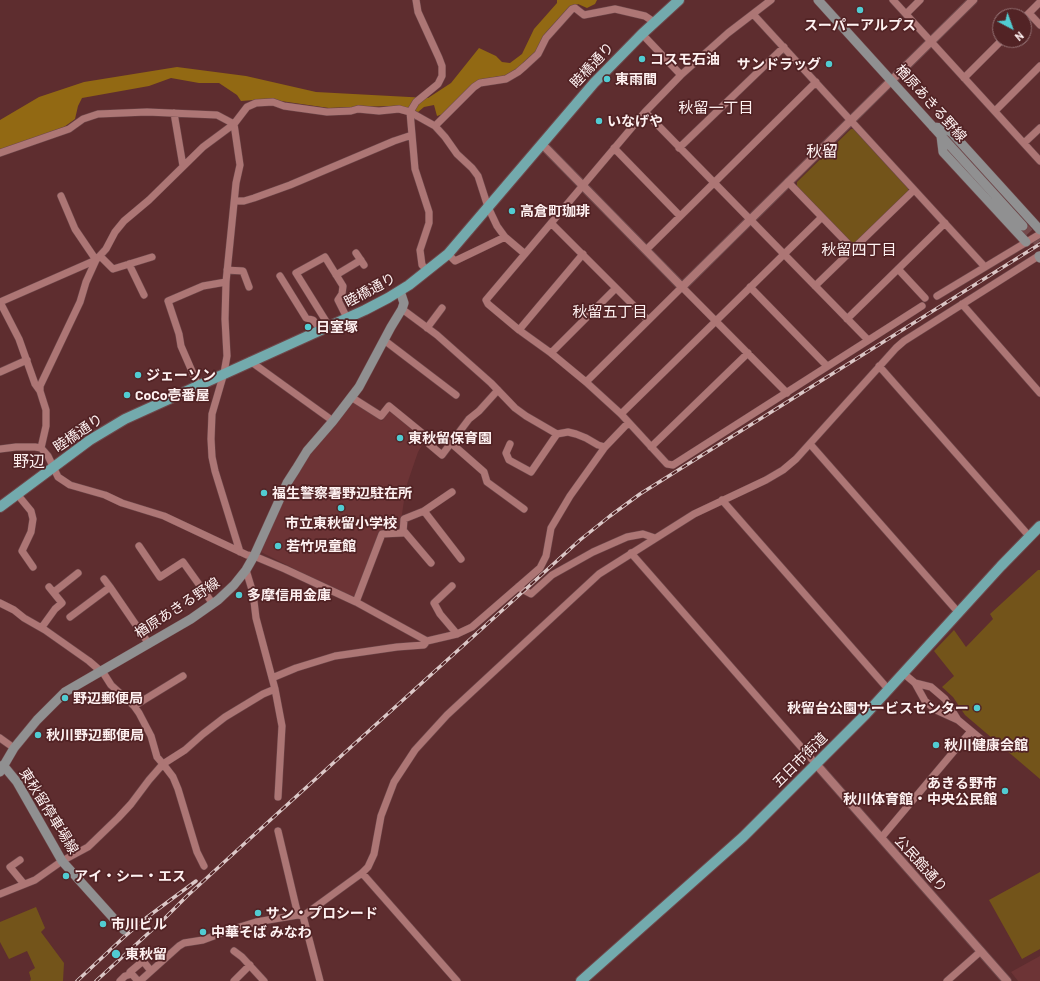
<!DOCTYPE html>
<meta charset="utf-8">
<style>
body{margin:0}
#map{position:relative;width:1040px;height:981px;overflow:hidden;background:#5e2d2f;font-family:Barlow,sans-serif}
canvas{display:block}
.north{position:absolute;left:992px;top:8px;width:40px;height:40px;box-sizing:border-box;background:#522325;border:1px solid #977577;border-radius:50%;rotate:139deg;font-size:11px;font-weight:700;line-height:16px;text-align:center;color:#fef1f1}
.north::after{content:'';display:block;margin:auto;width:14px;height:18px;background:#51ccd2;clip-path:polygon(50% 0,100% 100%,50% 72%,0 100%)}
</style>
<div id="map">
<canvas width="1040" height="981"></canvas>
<div class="north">N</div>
</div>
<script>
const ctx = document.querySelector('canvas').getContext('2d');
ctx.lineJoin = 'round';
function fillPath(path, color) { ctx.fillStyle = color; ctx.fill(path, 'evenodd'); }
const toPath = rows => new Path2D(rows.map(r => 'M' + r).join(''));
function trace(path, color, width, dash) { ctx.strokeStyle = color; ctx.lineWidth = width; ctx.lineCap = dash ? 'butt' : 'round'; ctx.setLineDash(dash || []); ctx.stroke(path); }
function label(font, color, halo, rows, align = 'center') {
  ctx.font = font + ' Barlow,"Noto Sans JP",sans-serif'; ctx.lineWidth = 3.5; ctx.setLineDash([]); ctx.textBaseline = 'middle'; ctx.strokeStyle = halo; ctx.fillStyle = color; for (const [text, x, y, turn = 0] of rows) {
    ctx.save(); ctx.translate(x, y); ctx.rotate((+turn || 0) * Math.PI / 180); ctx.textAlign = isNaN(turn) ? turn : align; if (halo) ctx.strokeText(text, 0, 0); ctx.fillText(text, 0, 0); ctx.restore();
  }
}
fillPath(toPath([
 [354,403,382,421,388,412,391,411,422,436,424,442,418,452,406,487,401,521,387,519,354,599,261,552,284,497,295,478,310,454,351,404],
 [1040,956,1040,981,1018,981,1011,972]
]), '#6d3436');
fillPath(toPath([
 [851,129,855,129,908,186,908,192,856,243,851,243,797,187,797,182],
 [1038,570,1040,570,1040,779,965,715,953,697,942,687,954,676,934,651,954,630,966,647,993,619,990,614],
 [1040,872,1040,949,1022,959,989,900],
 [36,907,45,928,41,932,64,963,63,981,30,981,31,979,29,972,35,968,27,951,9,959,0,942,0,922]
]), '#73541a');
fillPath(toPath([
 [557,0,597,0,595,4,587,8,578,4,552,28,536,51,511,76,499,76,474,84,446,113,437,116,434,105,424,107,418,112,390,106,329,108,267,99,241,101,237,95,219,83,199,83,171,78,149,86,82,98,78,106,75,119,64,127,0,151,0,120,39,97,84,82,177,67,246,76,316,92,428,98,451,83,479,48,496,56,502,62,510,63,522,54,534,29,557,3]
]), '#926913');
trace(toPath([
 [1023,226,1040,244]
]), '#764a4c', 9, [9, 4.5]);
const minor = toPath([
 [416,0,418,12,439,58,442,66,442,76,438,84,416,102,410,112,415,169,429,212,429,223,420,250,422,265,428,271],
 [771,0,728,33,681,75,645,112,486,300,488,304,519,330,551,353,586,382,621,414,667,464,673,465,922,306],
 [893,0,1040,161],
 [1029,13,1040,25],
 [753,14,985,267],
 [906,14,920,0],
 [1024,18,1040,2],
 [642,34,681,75],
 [964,78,1002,40],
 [995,111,1040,66],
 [645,112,868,340],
 [174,113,183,166],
 [435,126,474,87,480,83,506,79,518,72,525,66,538,54,546,38,572,9,575,8,584,15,615,9,645,16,654,22],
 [1024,143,1040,128],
 [614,148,680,216],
 [679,148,784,47],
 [0,153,69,129,83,119,98,114,147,112,217,115,234,124,240,165,236,183,226,282,225,319,227,356,224,373,212,414,211,439,212,457,215,471,240,552],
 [788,182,853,249],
 [61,196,75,229,96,260],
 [235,201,244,201,254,198,290,185,394,141,412,135],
 [551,223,648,320],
 [646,250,816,82],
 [356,253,364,265],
 [448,254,455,261,505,237],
 [100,256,113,269,152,257],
 [129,264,144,295],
 [898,269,925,298],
 [227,270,243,271,249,287],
 [336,275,361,260],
 [280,276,306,318,313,320,321,330],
 [815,286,914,190],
 [750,287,827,366],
 [937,296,1040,234],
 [0,302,96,260,106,249,115,232,124,221,149,200,203,147,234,124,247,107,256,103,273,102,284,106,327,112,351,111,358,109,379,111,399,109,410,112,435,126,445,137,457,154,472,168,478,176,488,207,497,226,505,237,525,254],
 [0,302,19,339,35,384,40,391],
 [962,304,1040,393],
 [402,309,437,335,491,383,515,408,526,416,557,434,568,432,576,434,586,438,598,445,605,447],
 [847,319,945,223],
 [329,326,296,273,325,257,343,286,342,294,338,300,347,318],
 [427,328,442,308],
 [519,330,583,254],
 [384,340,456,395],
 [551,353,616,288],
 [250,361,333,421],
 [879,366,1029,536],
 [0,372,27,360],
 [586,382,682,287,787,393],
 [198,385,181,346,179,334,168,301,203,286,226,282],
 [351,397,381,416,389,406,427,437,429,444,442,455,469,419,479,411,498,390],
 [621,414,822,217],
 [451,443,484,472,487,482,524,509],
 [510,444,506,453,509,460,531,472,557,434],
 [810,444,958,612],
 [651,447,748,353],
 [41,448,46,426,46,410,40,391,40,386,80,302,86,282,96,260],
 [0,449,16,447,35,447,41,448,48,456,58,477,70,485,105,495,122,503,164,516,247,555,254,556,285,569,356,602,427,641],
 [17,494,31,511,33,519,31,532,22,551,33,567],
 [722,500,888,689],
 [424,511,461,559],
 [403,530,431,563],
 [139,546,160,577,183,562,213,604],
 [631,553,816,764],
 [246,570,253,593,256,618,275,689],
 [104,579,110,587],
 [452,586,434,603,440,614,457,634],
 [518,587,531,594,552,575,593,552,627,537,643,534,655,538],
 [54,592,78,573],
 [356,602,382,534,403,533,404,519,424,511,452,492],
 [0,603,14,610,24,618,45,630,89,661,104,674,111,685,134,706,139,713,151,736,157,757,163,764,149,780,131,804,118,818,88,847,62,861,35,880,0,894],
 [70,617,110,587,149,644],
 [42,627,55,609,62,603,49,587],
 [903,673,915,683,925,701,936,710,958,720],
 [272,678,296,668,335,656,397,647,424,645,427,641,457,634,472,627,540,568,546,556,551,528,570,496,605,447,628,423],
 [915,683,931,687,945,699,958,720,982,740],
 [134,706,183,676],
 [0,738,14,748],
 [278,831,298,915],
 [881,838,971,731],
 [20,860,10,867,24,884],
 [204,866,197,852,178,789,173,777,163,764,185,750,203,734,225,717,263,694,275,689,282,726,278,797],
 [362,873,457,981],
 [303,916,320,981],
 [234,951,242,957,264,981],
 [120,981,125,976,132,974],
 [138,981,130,972,143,961,151,971],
 [140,981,179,946,184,943,203,940,230,930,256,922,298,915,303,916,362,873,368,867,374,854,381,816,394,782,415,750,447,715,599,574,694,514,766,480,783,470,796,459,896,348,904,341,1040,255],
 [234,981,250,965],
 [947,981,981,951]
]);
const tertiary = toPath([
 [542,144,682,287,973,0],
 [816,764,1007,981]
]);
const secondary = toPath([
 [818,0,1023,226],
 [933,127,944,128,952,133,1040,230],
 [941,136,943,152,1026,242],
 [1039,256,1040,258],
 [3,765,17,782,62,861,124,930],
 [0,772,14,748,37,720,65,692,191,619,218,600,234,585,246,570,254,556,287,483,296,469,307,451,333,421,359,387,391,327,402,309,404,303,400,291]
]);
const primary = toPath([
 [0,507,90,440,125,419,365,310,388,298,409,285,448,254,594,83,642,34,679,0],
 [581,981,743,837,866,714,1001,566,1040,526]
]);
trace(minor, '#6e484b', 8);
trace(tertiary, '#6e484b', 10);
trace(secondary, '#6e484b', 10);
trace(primary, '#6e484b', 12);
trace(minor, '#ad7675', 7);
trace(tertiary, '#ad7675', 8);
trace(secondary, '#909091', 9);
trace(primary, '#73aaad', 10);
const rail = toPath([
 [77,981,123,938,146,918,196,881],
 [96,981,165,918,187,896,278,813,580,540,610,516,640,494,1040,244]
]);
trace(rail, '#dbc7c7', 3.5);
trace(rail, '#522325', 2, [6]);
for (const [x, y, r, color] of [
 [860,10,4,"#51ccd2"],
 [642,59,4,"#51ccd2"],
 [829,64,4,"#51ccd2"],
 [607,79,4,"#51ccd2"],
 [599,121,4,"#51ccd2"],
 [512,211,4,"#51ccd2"],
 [308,327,4,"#51ccd2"],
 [138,375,4,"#51ccd2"],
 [127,395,4,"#51ccd2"],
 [400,438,4,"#51ccd2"],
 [264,493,4,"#51ccd2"],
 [341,508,4,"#51ccd2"],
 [278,546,4,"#51ccd2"],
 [239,595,4,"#51ccd2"],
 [65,698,4,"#51ccd2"],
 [977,708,4,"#51ccd2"],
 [38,735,4,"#51ccd2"],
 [936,745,4,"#51ccd2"],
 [1005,791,4,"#51ccd2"],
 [66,876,4,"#51ccd2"],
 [258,913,4,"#51ccd2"],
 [103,924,4,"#51ccd2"],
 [203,932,4,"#51ccd2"],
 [116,954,5,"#51ccd2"]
]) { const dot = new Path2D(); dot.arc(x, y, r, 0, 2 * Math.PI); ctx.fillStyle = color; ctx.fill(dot); trace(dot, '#522325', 1.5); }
label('bold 14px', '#fef1f1', '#522325', [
 ["スーパーアルプス",860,25,"center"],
 ["コスモ石油",650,59],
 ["サンドラッグ",821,64,"right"],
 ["東雨間",615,79],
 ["いなげや",607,121],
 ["高倉町珈琲",520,211],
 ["日室塚",316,327],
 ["ジェーソン",146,375],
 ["CoCo壱番屋",135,395],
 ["東秋留保育園",408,438],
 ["福生警察署野辺駐在所",272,493],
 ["市立東秋留小学校",341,523,"center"],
 ["若竹児童館",286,546],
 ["多摩信用金庫",247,595],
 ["野辺郵便局",73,698],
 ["秋留台公園サービスセンター",969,708,"right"],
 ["秋川野辺郵便局",46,735],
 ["秋川健康会館",944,745],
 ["あきる野市",997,783,"right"],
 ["秋川体育館・中央公民館",997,799,"right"],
 ["アイ・シー・エス",74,876],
 ["サン・プロシード",266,913],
 ["市川ビル",111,924],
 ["中華そば みなわ",211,932],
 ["東秋留",125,954]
], 'left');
label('14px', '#fef1f1', '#522325', [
 ["睦橋通り",592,65,-47],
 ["楢原あきる野線",931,103,48],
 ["睦橋通り",370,290,-28],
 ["睦橋通り",78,433,-34],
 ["楢原あきる野線",177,608,-33],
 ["五日市街道",800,760,-45],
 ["東秋留停車場線",49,811,58],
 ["公民館通り",921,864,48]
]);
label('15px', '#fef1f1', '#522325', [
 ["秋留一丁目",716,108],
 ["秋留四丁目",859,250],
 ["秋留五丁目",610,312]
]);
label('16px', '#fef1f1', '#522325', [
 ["秋留",822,152],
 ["野辺",29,462]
]);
</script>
